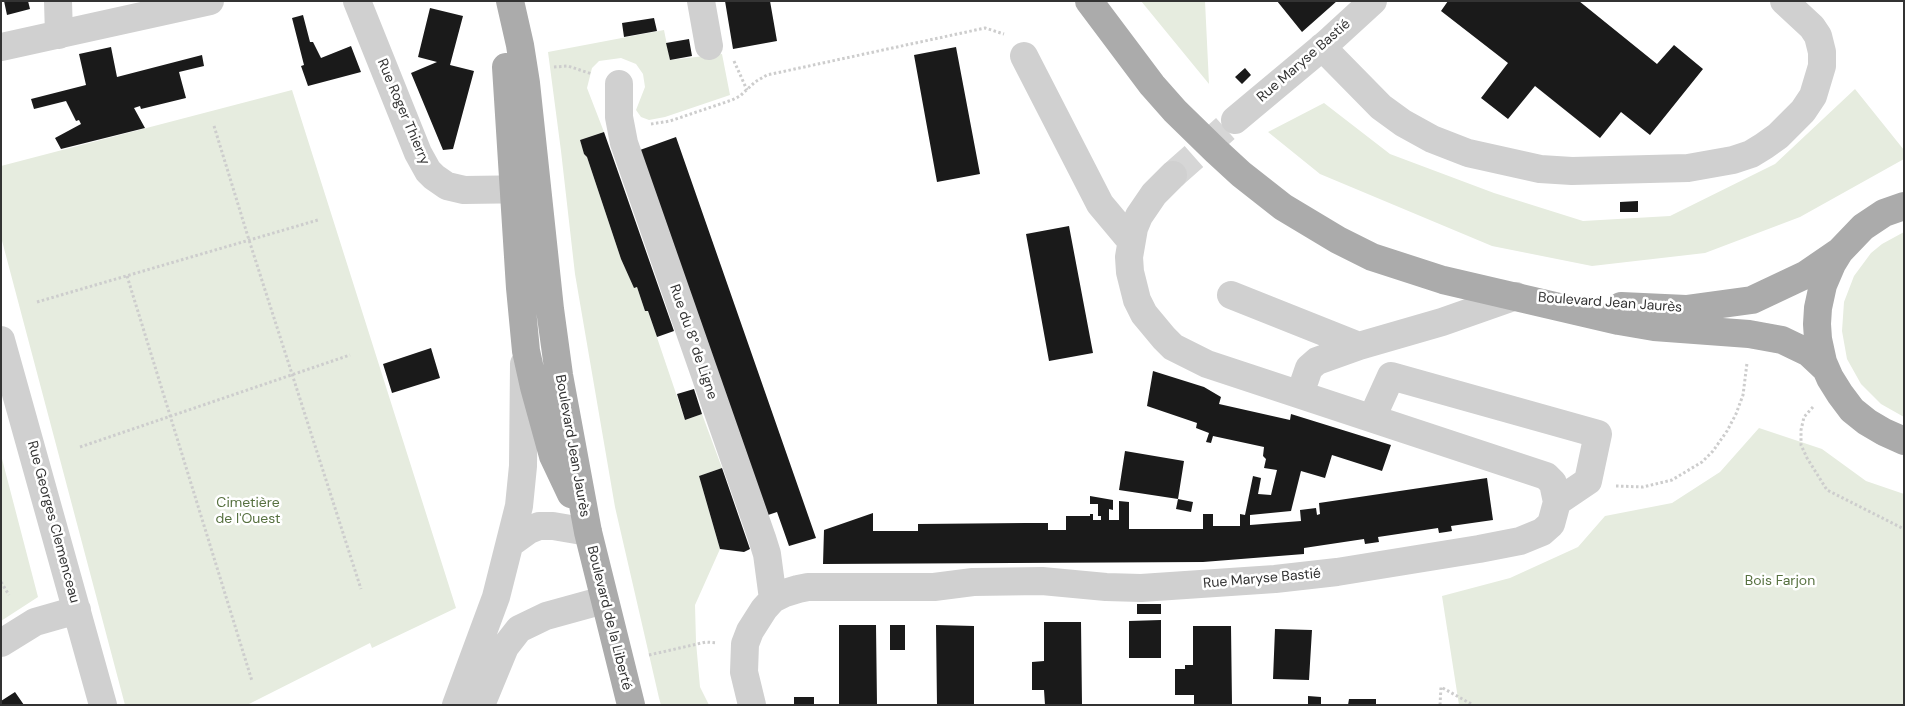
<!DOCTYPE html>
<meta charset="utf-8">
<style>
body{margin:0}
#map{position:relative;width:1905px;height:706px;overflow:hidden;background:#fff;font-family:"DM Sans",sans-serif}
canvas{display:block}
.frame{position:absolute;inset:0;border:2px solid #333;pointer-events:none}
</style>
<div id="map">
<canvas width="1905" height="706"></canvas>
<div class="frame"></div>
</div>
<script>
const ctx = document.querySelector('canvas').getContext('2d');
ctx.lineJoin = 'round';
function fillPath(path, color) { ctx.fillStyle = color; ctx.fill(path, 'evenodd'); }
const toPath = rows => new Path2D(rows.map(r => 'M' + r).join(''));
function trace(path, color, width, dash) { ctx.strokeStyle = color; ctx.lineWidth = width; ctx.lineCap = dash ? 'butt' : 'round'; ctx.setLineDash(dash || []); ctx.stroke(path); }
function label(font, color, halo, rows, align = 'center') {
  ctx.font = font + ' "DM Sans",sans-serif'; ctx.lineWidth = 5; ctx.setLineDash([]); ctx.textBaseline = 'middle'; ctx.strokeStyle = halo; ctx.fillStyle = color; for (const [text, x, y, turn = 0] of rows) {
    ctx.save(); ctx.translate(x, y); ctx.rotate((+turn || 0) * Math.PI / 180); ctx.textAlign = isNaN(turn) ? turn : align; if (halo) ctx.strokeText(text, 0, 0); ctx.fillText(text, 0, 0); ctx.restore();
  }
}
fillPath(toPath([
 [1141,1,1205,1,1209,84],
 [664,30,670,60,722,54,730,95,665,117,649,120,641,117,636,110,645,87,643,74,636,64,621,58,599,61,592,68,587,88,604,132,580,140,584,154,587,157,621,259,634,287,637,287,645,311,648,311,685,420,702,414,722,468,699,476,720,549,695,605,696,642,700,687,709,705,661,705,659,698,615,507,575,274,561,151,548,52],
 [1855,89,1904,150,1904,159,1800,217,1705,253,1592,266,1492,246,1320,174,1268,132,1324,103,1390,154,1494,193,1583,221,1670,216,1775,164],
 [292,90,456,608,372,648,370,643,247,705,125,705,1,237,1,166],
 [1904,232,1904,417,1881,404,1861,384,1847,359,1842,331,1844,302,1854,276,1871,253,1882,244],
 [1759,428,1822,449,1866,481,1904,494,1904,705,1459,705,1442,596,1510,578,1578,547,1605,516,1672,503,1720,472],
 [1,455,38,597,1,621]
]), '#e6ecdf');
fillPath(toPath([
 [4,1,28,1,30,9,7,15],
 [725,1,770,1,777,41,733,49],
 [1277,1,1337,1,1302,32],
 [1448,1,1579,1,1657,64,1674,45,1703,69,1650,135,1621,112,1600,138,1535,86,1508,119,1481,98,1508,63,1441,11],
 [430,8,463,16,450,65,474,71,453,149,443,150,411,73,437,62,418,57],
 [303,15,310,42,313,42,321,58,351,46,361,72,308,86,301,66,304,65,292,18],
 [654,18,657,31,624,37,622,23],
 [689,39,692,56,670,60,666,43],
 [111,47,117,77,202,55,204,66,179,72,186,98,141,109,140,106,134,108,145,128,61,149,55,138,81,124,79,120,76,121,66,101,34,109,31,99,86,85,79,54],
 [956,47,980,174,937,182,914,55],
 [1245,68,1251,75,1242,84,1235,77],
 [604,132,674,331,657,337,648,311,645,311,637,287,634,288,621,259,587,157,584,154,580,140],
 [676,137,816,538,789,546,777,512,768,515,640,150],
 [1638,201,1638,212,1620,212,1620,202],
 [1069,226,1093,353,1049,361,1026,234],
 [431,348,440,378,392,393,383,364],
 [1153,371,1204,387,1221,397,1219,404,1290,420,1291,414,1391,445,1382,471,1332,455,1325,478,1301,471,1291,511,1250,515,1250,525,1301,521,1300,510,1316,508,1317,515,1320,514,1319,503,1487,478,1493,520,1451,526,1452,531,1446,532,1439,533,1438,528,1378,537,1379,542,1365,544,1364,539,1304,548,1304,554,1203,562,823,564,824,530,873,513,873,531,918,531,918,524,1025,523,1048,523,1048,530,1066,530,1066,516,1090,516,1090,514,1093,514,1093,520,1101,520,1101,516,1098,516,1098,504,1090,504,1090,496,1113,500,1113,510,1109,509,1109,520,1119,520,1119,501,1129,502,1129,529,1203,529,1203,514,1213,514,1213,526,1240,526,1240,514,1245,515,1253,476,1261,478,1258,494,1271,495,1277,470,1264,468,1266,459,1263,456,1264,447,1213,436,1211,443,1206,442,1209,433,1196,428,1197,423,1147,406],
 [694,389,702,414,685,420,677,394],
 [1125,451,1184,461,1178,499,1193,502,1191,512,1176,509,1178,499,1119,490],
 [722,468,750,549,744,552,720,549,699,476],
 [1137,604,1161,604,1161,614,1137,614],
 [1161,620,1161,658,1129,658,1129,621],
 [1044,622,1081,622,1082,705,1045,705,1044,690,1032,690,1032,662,1044,661],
 [839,625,876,625,877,705,839,705],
 [890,625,905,625,905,650,890,650],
 [936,625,974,626,974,705,937,705],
 [1193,626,1231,626,1232,705,1194,705,1194,695,1175,695,1175,669,1185,669,1185,665,1193,665],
 [1275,629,1312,630,1309,680,1273,679],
 [15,692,24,705,1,705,1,701],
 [1308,696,1321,697,1321,705,1308,705],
 [794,697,814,697,814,705,794,705],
 [1349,699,1376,699,1376,705,1348,705]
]), '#1a1a1a');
trace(toPath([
 [1173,175,1235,120]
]), '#d6d6d6', 28, [28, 14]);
trace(toPath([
 [734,61,747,90],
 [554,67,568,66,592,74],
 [651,124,670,121,732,100,740,96,755,82,767,75,985,28,1004,34],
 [214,126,249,240,361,589],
 [127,276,252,681],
 [37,302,318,220],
 [1813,407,1804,417,1801,430,1801,445,1807,458,1827,490,1904,529],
 [80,447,350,355],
 [1616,486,1643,487,1672,480,1702,462,1713,451,1727,431,1736,414,1743,395,1747,363],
 [1,582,9,595],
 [649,655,706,642,717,643],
 [1440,705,1441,687,1473,705]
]), '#cdcdcd', 3, [2.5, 2.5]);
trace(toPath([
 [58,1,59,35],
 [357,1,418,153,428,171,434,177,447,186,464,190,537,189],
 [701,1,709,46],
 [1,47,210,1],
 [1322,47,1381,107,1403,123,1432,139,1468,153,1540,169,1572,171,1688,168,1733,160,1751,154,1764,146,1778,136,1803,111,1813,96,1822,66,1822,52,1818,36,1812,27,1784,1],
 [1024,56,1100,204,1131,241],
 [619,84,619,117,624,143,762,538,767,554,773,599],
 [1235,120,1326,44,1373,1],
 [1231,295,1359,346],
 [1,340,103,705],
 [1300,394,1309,368,1317,361,1359,346,1442,322,1516,296],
 [1372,418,1391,376,1598,434,1588,481,1557,502],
 [511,543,529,530,539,526,553,526,588,532],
 [1,643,35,622,77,610],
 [456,705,496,597,519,506,523,466,524,364],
 [481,705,505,647,519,629,546,616,604,600],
 [752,705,744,672,745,644,750,631,764,609,773,599,785,593,798,589,808,587,934,587,973,582,1042,581,1106,587,1141,588,1275,579,1337,572,1479,549,1520,541,1542,532,1551,524,1557,502,1553,483,1546,476,1207,364,1173,347,1164,338,1144,314,1137,300,1130,272,1129,257,1134,228,1139,216,1154,194,1173,175]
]), '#d0d0d0', 28);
trace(toPath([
 [510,1,520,45,526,83,550,309,559,375,588,532,631,705],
 [1089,1,1152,85,1175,111,1216,151,1241,174,1283,207,1338,240,1372,257,1443,280,1619,321,1654,327,1749,334,1782,340,1809,353,1826,369],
 [506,67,520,288,526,351,534,387,553,456,571,494],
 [1904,206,1884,213,1863,227,1840,251,1832,264,1823,285,1818,308,1817,324,1818,339,1823,362,1830,378,1840,394,1852,410,1867,422,1884,432,1904,441],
 [1621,306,1686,309,1752,300,1805,275,1840,251]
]), '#ababab', 28);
label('14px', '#333', '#fff', [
 ["Rue Maryse Bastié",1304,61,-41],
 ["Rue Roger Thierry",403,112,67],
 ["Boulevard Jean Jaurès",1610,303,4],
 ["Rue du 8° de Ligne",693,342,71],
 ["Boulevard Jean Jaurès",572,446,80],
 ["Rue Georges Clemenceau",53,522,75],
 ["Rue Maryse Bastié",1262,579,-5],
 ["Boulevard de la Liberté",609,618,76]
]);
label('14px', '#56703f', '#fff', [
 ["Cimetière",248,503],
 ["de l'Ouest",248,519],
 ["Bois Farjon",1780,581]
]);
</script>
